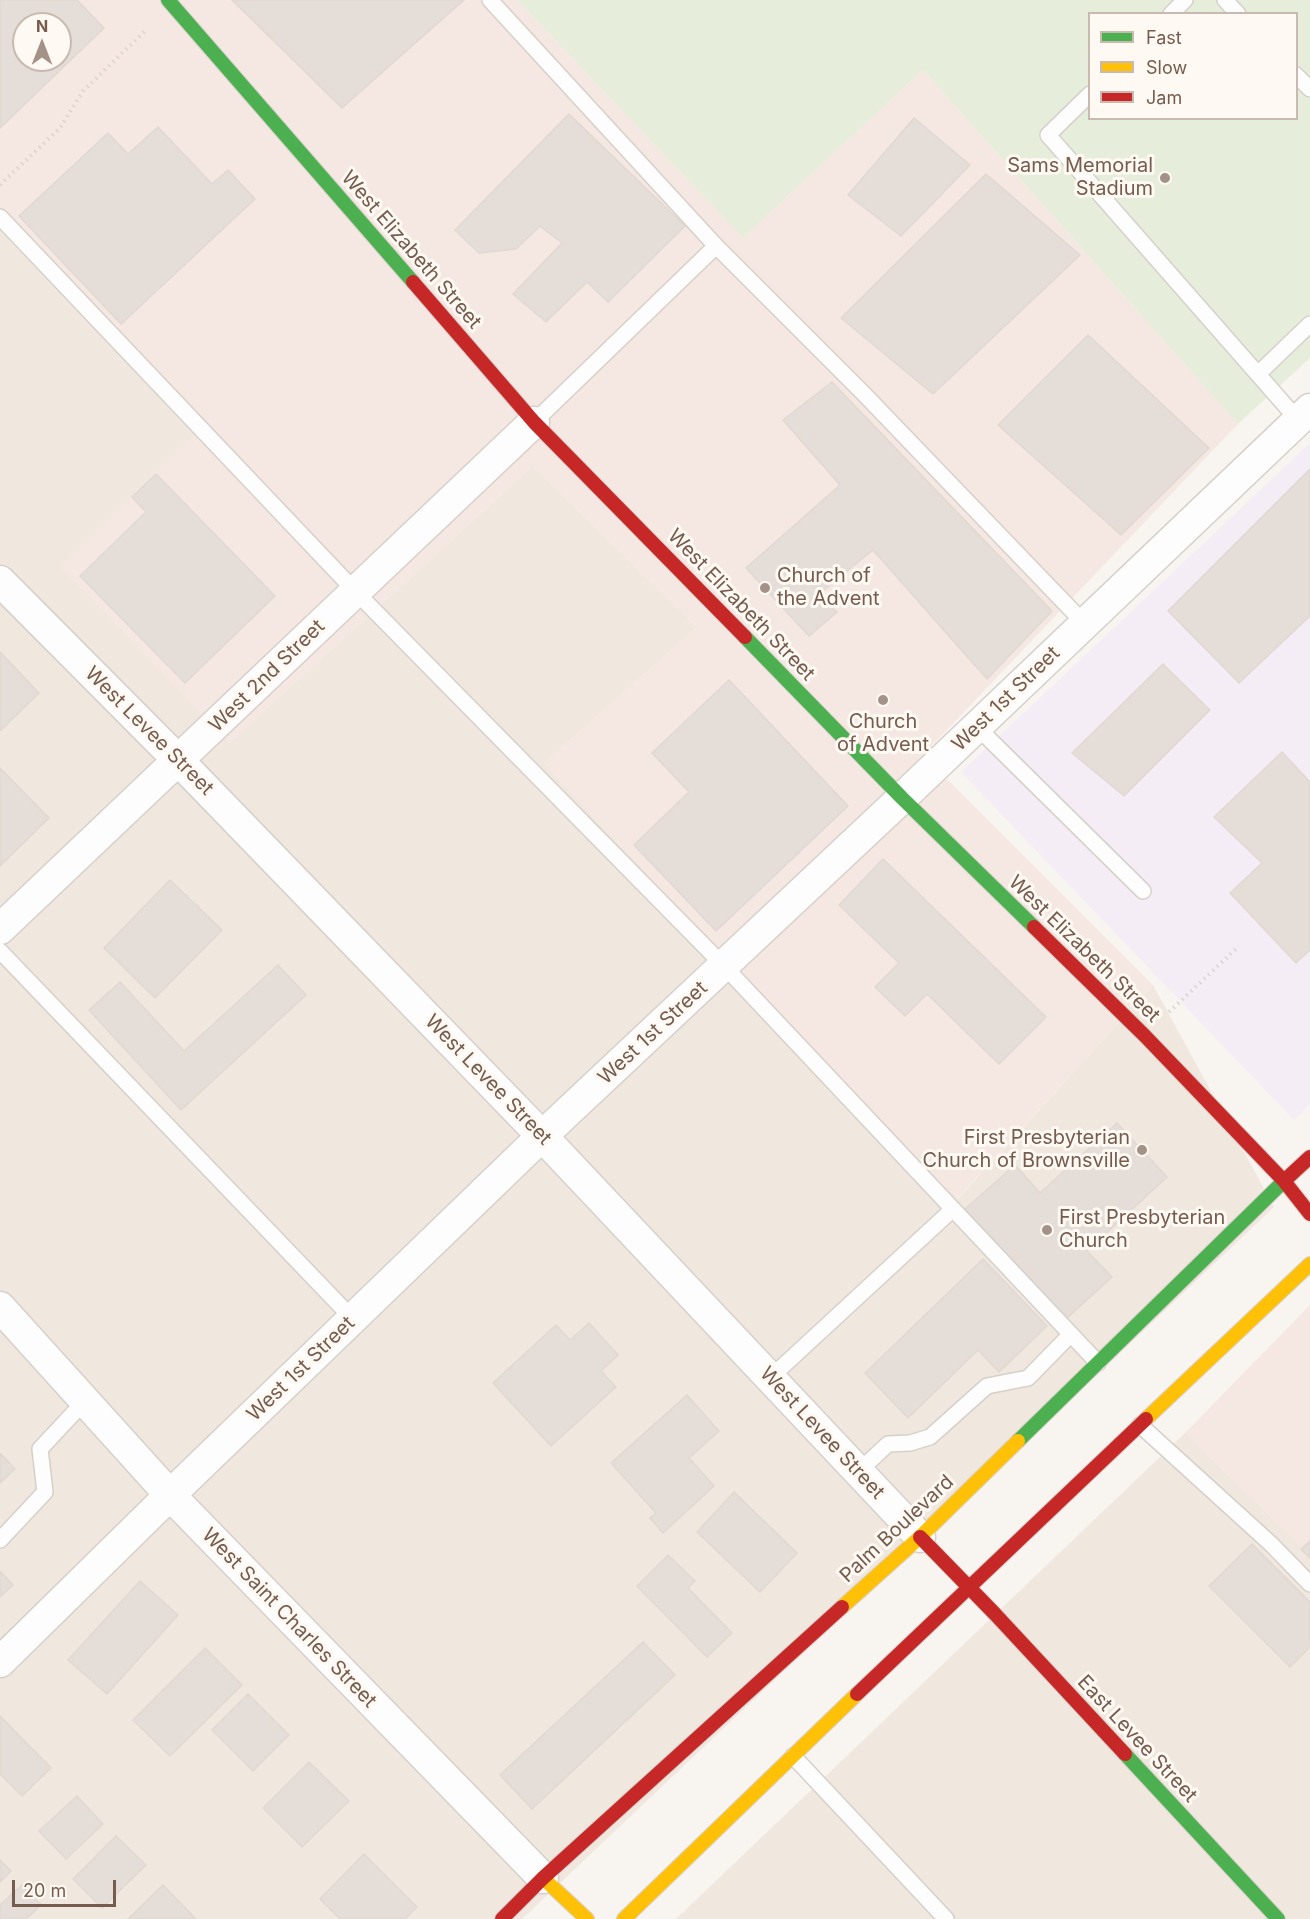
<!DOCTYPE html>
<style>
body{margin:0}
#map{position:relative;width:1310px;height:1919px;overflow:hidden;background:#f8f4f0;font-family:Inter,sans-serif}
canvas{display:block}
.legend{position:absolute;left:1088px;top:12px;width:210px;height:108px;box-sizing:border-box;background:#fef9f2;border:2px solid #c8bab1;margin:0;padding:8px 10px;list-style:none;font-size:18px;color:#765c4f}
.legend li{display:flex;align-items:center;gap:12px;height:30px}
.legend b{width:30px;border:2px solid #c8bab1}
.north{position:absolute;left:12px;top:12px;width:60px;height:60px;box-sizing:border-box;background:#fef9f2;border:2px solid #c8bab1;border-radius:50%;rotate:0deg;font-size:16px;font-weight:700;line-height:24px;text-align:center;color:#765c4f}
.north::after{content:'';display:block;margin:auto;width:21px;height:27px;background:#a49187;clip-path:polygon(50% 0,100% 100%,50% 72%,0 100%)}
.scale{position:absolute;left:12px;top:1880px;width:104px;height:27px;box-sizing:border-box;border:3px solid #765c4f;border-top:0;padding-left:8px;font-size:18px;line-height:21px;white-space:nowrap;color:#765c4f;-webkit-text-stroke:4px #fef9f2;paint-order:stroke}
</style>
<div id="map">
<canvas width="1310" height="1919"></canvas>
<ul class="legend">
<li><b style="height:8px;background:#4caf50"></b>Fast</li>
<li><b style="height:8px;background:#ffc107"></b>Slow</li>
<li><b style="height:8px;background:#c62828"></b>Jam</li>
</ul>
<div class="north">N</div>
<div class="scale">20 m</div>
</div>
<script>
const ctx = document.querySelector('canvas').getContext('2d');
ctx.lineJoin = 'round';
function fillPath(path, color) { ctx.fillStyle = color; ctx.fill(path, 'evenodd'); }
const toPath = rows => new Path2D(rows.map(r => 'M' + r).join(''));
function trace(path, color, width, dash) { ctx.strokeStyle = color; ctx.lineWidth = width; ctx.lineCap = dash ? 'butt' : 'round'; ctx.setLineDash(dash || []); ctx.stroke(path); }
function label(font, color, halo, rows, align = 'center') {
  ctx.font = font + ' Inter,sans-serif'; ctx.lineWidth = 6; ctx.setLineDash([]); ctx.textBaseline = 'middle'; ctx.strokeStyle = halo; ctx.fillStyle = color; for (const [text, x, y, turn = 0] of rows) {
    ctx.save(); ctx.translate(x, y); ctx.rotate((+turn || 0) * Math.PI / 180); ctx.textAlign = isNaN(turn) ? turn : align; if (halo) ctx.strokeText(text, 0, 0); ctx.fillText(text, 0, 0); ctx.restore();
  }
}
fillPath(toPath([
 [0,224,196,432,229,743,533,466,697,627,544,763,953,1204,1153,985,1274,1207,522,1919,0,1919],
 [1185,1433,1310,1555,1310,1919,676,1919]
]), '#f0e7de');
fillPath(toPath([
 [0,0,517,0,743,238,923,70,1238,424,923,755,1153,985,952,1204,544,763,697,627,533,466,229,743,60,567,196,432,0,224],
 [24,24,60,24,60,60,24,60],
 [1310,1305,1310,1555,1185,1433]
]), '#f5e7e1');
fillPath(toPath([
 [1310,443,1310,1104,1294,1120,961,772]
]), '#f5edf5');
fillPath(toPath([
 [517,0,1310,0,1310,358,1238,424,923,70,743,238],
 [1090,14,1296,14,1296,118,1090,118]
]), '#e6eedb');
const building = toPath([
 [0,0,77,0,104,28,0,128,0,0],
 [24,24,60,24,60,60,24,60,24,24],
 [232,0,464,0,342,108,232,0],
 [569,114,685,226,608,302,587,282,546,322,513,294,562,243,540,226,516,249,479,253,455,230,569,114],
 [914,118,970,165,901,236,848,195,914,118],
 [158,127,212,184,228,170,255,199,121,324,19,216,108,133,128,154,158,127],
 [986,174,1080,255,933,394,841,318,986,174],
 [1088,335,1209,448,1121,535,998,425,1088,335],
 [832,382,1052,611,987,679,873,550,819,594,837,612,809,636,746,568,840,485,783,420,832,382],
 [1310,469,1310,616,1239,683,1168,611,1310,469],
 [156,474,275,596,185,683,80,576,146,512,132,497,156,474],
 [0,652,39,693,0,731,0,652],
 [1163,664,1210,710,1124,796,1072,753,1163,664],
 [729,680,848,806,716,931,634,845,689,792,652,753,729,680],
 [1282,752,1310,782,1310,950,1296,963,1230,893,1262,863,1214,817,1282,752],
 [0,768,49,818,0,866,0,768],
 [883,859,1046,1017,999,1064,927,994,905,1016,875,987,899,963,839,905,883,859],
 [170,880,222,930,155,998,104,948,170,880],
 [278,965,306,995,181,1110,89,1010,120,982,184,1051,278,965],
 [1117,1123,1167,1177,1087,1251,1112,1277,1066,1319,965,1209,1015,1165,1040,1193,1117,1123],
 [983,1259,1047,1326,999,1372,978,1350,908,1418,865,1373,983,1259],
 [589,1323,618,1355,601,1371,616,1387,551,1446,493,1383,556,1325,570,1340,589,1323],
 [687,1395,719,1431,689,1458,714,1486,663,1533,650,1518,656,1513,611,1463,687,1395],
 [0,1453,15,1469,0,1483,0,1453],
 [734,1492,797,1553,760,1592,697,1532,734,1492],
 [1310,1541,1310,1558,1301,1549,1310,1541],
 [1252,1544,1310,1602,1310,1647,1290,1667,1209,1586,1252,1544],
 [668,1555,695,1581,688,1588,732,1633,707,1657,637,1586,668,1555],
 [0,1571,13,1585,0,1597,0,1571],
 [140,1581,178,1615,107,1694,68,1660,140,1581],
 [643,1642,675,1675,532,1809,500,1775,643,1642],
 [205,1648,242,1685,170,1756,133,1720,205,1648],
 [248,1694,289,1735,253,1771,212,1730,248,1694],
 [0,1716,51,1768,22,1796,0,1774,0,1716],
 [309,1762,349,1801,302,1847,263,1808,309,1762],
 [77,1796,103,1824,66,1859,39,1831,77,1796],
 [116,1836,146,1865,102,1908,73,1879,116,1836],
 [364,1854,417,1907,405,1919,340,1919,320,1899,364,1854],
 [0,1860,11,1871,0,1882,0,1860],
 [22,1885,41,1905,26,1919,0,1919,0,1905,22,1885],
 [163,1885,196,1919,128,1919,163,1885]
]);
fillPath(building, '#e5ddd7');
trace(building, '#e1d8d2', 1.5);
const lane = toPath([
 [490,0,716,246,864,394,1085,624],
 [1225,0,1238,14],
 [1171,14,1185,0],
 [1296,75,1310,89],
 [1090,94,1048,135,1298,420],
 [0,217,356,592,724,966,1098,1363],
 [1258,374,1310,324],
 [534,422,716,246],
 [977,727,1143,891],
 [0,951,353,1319],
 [770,1378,953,1209],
 [1140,1425,1271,1544,1310,1584],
 [858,1472,888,1444,910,1443,930,1437,987,1386,1028,1378,1071,1334],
 [0,1540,45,1492,40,1449,84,1402],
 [793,1756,946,1919]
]);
const street = toPath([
 [0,581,178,760,542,1136,920,1537],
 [0,929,534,422],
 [0,1307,170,1495,543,1878],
 [0,1662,170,1495,542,1136,902,798,1310,409]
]);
const fast = toPath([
 [168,0,413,282],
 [745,637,902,798,1034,927],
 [1018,1441,1284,1181],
 [1125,1754,1278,1919]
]);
const slow = toPath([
 [1146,1419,1310,1264],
 [842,1607,920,1537,1018,1441],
 [543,1878,587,1919],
 [624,1919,857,1694]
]);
const jam = toPath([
 [413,282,534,422,745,637],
 [1034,927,1145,1036,1284,1181,1310,1214],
 [1284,1181,1310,1157],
 [920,1537,995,1614,1125,1754],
 [857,1694,1146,1419],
 [502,1919,543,1878,842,1607]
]);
trace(lane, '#d6d0ca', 18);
trace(street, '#d6d0ca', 33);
trace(fast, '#d8d1cb', 16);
trace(slow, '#d8d1cb', 16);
trace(jam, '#d8d1cb', 16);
trace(toPath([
 [0,185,60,128,83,91,147,29],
 [1169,1012,1239,946]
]), '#dad4d0', 4, [1.5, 4.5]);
trace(lane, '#fefdfd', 15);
trace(street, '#fefdfd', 30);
trace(fast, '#4caf50', 14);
trace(slow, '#ffc107', 14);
trace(jam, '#c62828', 14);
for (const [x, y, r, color] of [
 [1165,178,6,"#a49187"],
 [765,588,6,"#a49187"],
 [883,700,6,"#a49187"],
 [1142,1150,6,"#a49187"],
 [1047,1230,6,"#a49187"]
]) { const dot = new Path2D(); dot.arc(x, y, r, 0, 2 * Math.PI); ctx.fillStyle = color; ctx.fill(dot); trace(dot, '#fef9f2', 2); }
label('20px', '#765c4f', '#fef9f2', [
 ["Sams Memorial",1153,166],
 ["Stadium",1153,189],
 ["Church of",777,576,"left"],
 ["the Advent",777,599,"left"],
 ["Church",883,722,"center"],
 ["of Advent",883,745,"center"],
 ["First Presbyterian",1130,1138],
 ["Church of Brownsville",1130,1161],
 ["First Presbyterian",1059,1218,"left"],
 ["Church",1059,1241,"left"]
], 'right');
label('20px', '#765c4f', '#fef9f2', [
 ["West Elizabeth Street",411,250,49],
 ["West Elizabeth Street",741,605,46],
 ["West 2nd Street",267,676,-44],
 ["West 1st Street",1006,699,-44],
 ["West Levee Street",149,731,45],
 ["West Elizabeth Street",1084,949,44],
 ["West 1st Street",653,1033,-43],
 ["West Levee Street",488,1080,46],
 ["West 1st Street",301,1369,-44],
 ["West Levee Street",822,1433,47],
 ["Palm Boulevard",897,1529,-43],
 ["West Saint Charles Street",289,1618,46],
 ["East Levee Street",1137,1739,47]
]);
</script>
